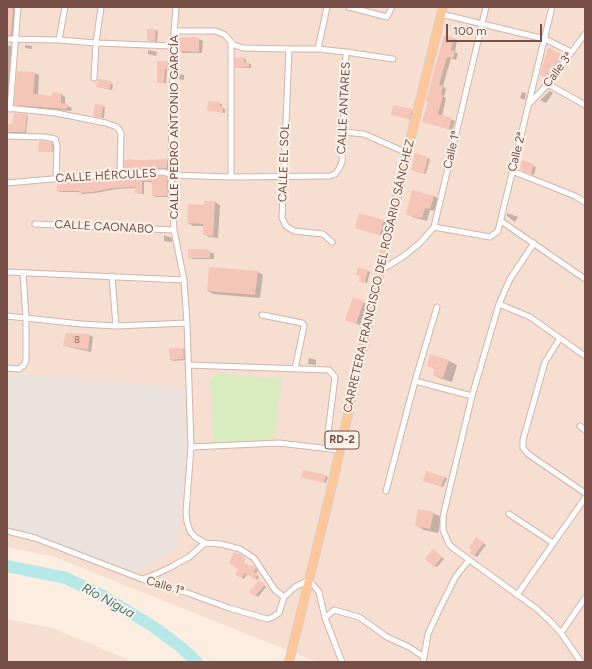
<!DOCTYPE html>
<meta charset="utf-8">
<style>
body{margin:0}
#map{position:relative;width:592px;height:669px;overflow:hidden;background:#feeee2;font-family:Figtree,sans-serif}
canvas{display:block}
.frame{position:absolute;inset:0;border:8px solid #774f47;pointer-events:none}
.scale{position:absolute;left:446px;top:24px;width:96px;height:18px;box-sizing:border-box;border:2px solid #774f47;border-top:0;padding-left:5px;font-size:12px;line-height:14px;white-space:nowrap;color:#774f47;-webkit-text-stroke:3px #fff3ea;paint-order:stroke}
</style>
<div id="map">
<canvas width="592" height="669"></canvas>
<div class="frame"></div>
<div class="scale">100 m</div>
</div>
<script>
const ctx = document.querySelector('canvas').getContext('2d');
ctx.lineJoin = 'round';
function fillPath(path, color) { ctx.fillStyle = color; ctx.fill(path, 'evenodd'); }
const toPath = rows => new Path2D(rows.map(r => 'M' + r).join(''));
function trace(path, color, width, dash) { ctx.strokeStyle = color; ctx.lineWidth = width; ctx.lineCap = dash ? 'butt' : 'round'; ctx.setLineDash(dash || []); ctx.stroke(path); }
function label(font, color, halo, rows, align = 'center') {
  ctx.font = font + ' Figtree,sans-serif'; ctx.lineWidth = 4; ctx.setLineDash([]); ctx.textBaseline = 'middle'; ctx.strokeStyle = halo; ctx.fillStyle = color; for (const [text, x, y, turn = 0] of rows) {
    ctx.save(); ctx.translate(x, y); ctx.rotate((+turn || 0) * Math.PI / 180); ctx.textAlign = isNaN(turn) ? turn : align; if (halo) ctx.strokeText(text, 0, 0); ctx.fillText(text, 0, 0); ctx.restore();
  }
}
fillPath(toPath([
 [7,7,585,7,585,662,317,662,52,556,7,547],
 [7,619,52,628,134,662,7,662]
]), '#f6ded0');
fillPath(toPath([
 [7,373,185,387,187,457,176,549,137,571,122,570,7,526]
]), '#ece2dd');
fillPath(toPath([
 [218,373,282,379,274,440,213,442,210,380]
]), '#d9ecc0');
fillPath(toPath([
 [8,7,14,7,14,12,15,12,14,35,7,37],
 [155,30,158,31,157,42,148,40],
 [445,36,457,40,455,52,458,54,456,60,451,58,443,86,446,89,444,97,446,98,442,116,455,121,452,130,427,123],
 [199,39,203,41,202,53,183,53,180,51],
 [7,45,13,47,9,102,7,102],
 [25,45,32,46,32,49,25,48],
 [548,49,565,58,549,80,547,79],
 [148,50,157,52,156,56,148,54],
 [244,58,246,60,246,63,251,64,251,68,239,68,236,67,236,59],
 [168,62,169,63,169,69,167,69,166,83,160,83,158,82],
 [35,73,39,75,38,96,53,97,53,94,61,94,65,97,65,105,72,108,71,111,20,107,15,104],
 [178,74,184,75,184,80,178,79],
 [99,81,113,84,112,90,98,87],
 [550,91,553,93,546,103,540,100],
 [522,92,526,93,525,100,520,98],
 [209,102,222,104,222,107,225,109,225,113,208,110],
 [95,105,105,107,104,118,94,116],
 [411,110,414,112,412,120,392,114],
 [26,115,28,116,26,133,7,133,7,125,13,125],
 [52,143,54,145,55,152,41,152,39,151],
 [416,154,430,159,426,174,412,170],
 [166,160,169,161,169,169,127,170,125,168],
 [523,162,536,167,534,175,524,171],
 [163,177,169,181,170,197,156,197,153,196,153,182,144,182,144,194,136,193,136,188,117,189,95,193,82,194,80,192,60,192,58,190],
 [434,196,439,199,436,211,430,210,427,221,413,217,408,214],
 [215,202,220,205,218,238,209,237,204,234,204,226,193,226,188,223,205,206],
 [507,213,518,217,515,222,507,216],
 [383,221,387,223,384,236,356,228],
 [164,235,172,238,172,242,164,241],
 [207,250,214,254,214,259,193,259,189,257],
 [359,268,370,272,367,283,362,282],
 [258,272,263,275,260,298,213,294,208,291],
 [353,299,367,304,360,325,350,321],
 [90,335,93,337,91,352,68,347,65,345],
 [171,349,183,349,186,350,186,360,173,361,171,359],
 [309,358,316,360,316,365,308,364],
 [449,361,457,365,452,382,442,379,434,375,436,370,428,365],
 [326,476,328,477,326,483,302,477],
 [445,477,447,479,443,487,424,481],
 [433,513,441,517,438,533,424,530,416,525],
 [479,540,486,545,477,557,471,553],
 [436,552,444,559,437,567,435,566],
 [244,558,245,558,243,563,251,568,252,566,258,570,256,574,259,577,258,580,247,574,244,579,236,574,240,569,238,565,240,566],
 [262,583,266,587,258,597,251,592]
]), '#0003');
trace(toPath([
 [7,566,66,578,105,597,154,627,182,648,197,662]
]), '#b5e8e7', 12);
fillPath(toPath([
 [7,7,12,7,12,10,13,10,11,35,7,35],
 [147,29,156,29,155,41,147,40],
 [444,35,454,38,451,50,455,51,453,58,447,57,439,85,443,86,441,94,443,95,438,114,452,118,449,129,422,122,428,102,426,101],
 [194,37,199,38,199,52,179,51,179,38],
 [548,47,564,56,546,80,540,74],
 [244,57,244,62,249,62,249,67,235,68,235,58],
 [157,61,168,61,168,69,165,69,164,83,157,83],
 [17,71,35,72,33,94,52,96,52,92,61,93,61,103,68,104,67,109,14,105],
 [98,79,111,81,110,89,96,87],
 [208,101,220,102,220,106,223,107,223,112,207,111],
 [95,104,103,105,102,117,93,116],
 [393,105,412,109,410,119,391,115],
 [14,113,27,114,25,132,7,132,7,124,12,124],
 [39,141,52,142,53,152,38,152],
 [415,153,428,157,424,174,411,170],
 [133,159,133,160,145,160,167,159,167,168,124,169,124,160],
 [522,160,534,164,531,174,521,170,520,168],
 [163,176,167,178,168,196,152,196,152,181,142,181,142,194,135,193,135,187,114,188,92,192,79,193,79,191,57,191,57,183,120,177],
 [412,190,434,196,430,209,425,208,422,218,406,215],
 [204,201,215,201,213,236,203,235,203,224,187,223,188,204,204,205],
 [359,213,384,220,380,235,355,228],
 [188,249,207,249,207,251,210,251,210,258,188,258],
 [209,267,258,271,255,295,207,291],
 [358,267,368,270,365,283,359,281,360,276,356,275],
 [353,297,364,301,356,324,345,320],
 [66,333,90,334,88,350,63,346],
 [169,348,183,348,184,359,170,360],
 [430,354,449,360,443,378,433,375,435,368,427,366],
 [303,470,326,475,324,483,301,477],
 [426,471,445,477,441,486,423,481],
 [418,509,434,512,430,529,415,526],
 [476,537,484,543,474,556,470,553,472,550,469,548],
 [433,549,442,557,434,567,425,559],
 [234,552,244,556,241,561,250,566,251,565,255,567,256,569,254,572,258,574,255,579,245,573,242,578,235,575,238,569,229,563],
 [259,580,265,585,255,596,249,592]
]), '#f5c5b8');
const street = toPath([
 [176,7,173,46,171,175,174,230,184,280,187,323,191,447,186,512,187,522,190,531,195,537,205,543,221,544,240,549,254,558,275,590,284,597],
 [349,7,387,17,392,7],
 [441,14,545,39,571,52],
 [174,31,216,31,225,35,234,45,243,48,289,49,318,49,346,52,393,59],
 [7,39,59,40,96,43,173,46],
 [59,40,65,7],
 [289,49,282,218,286,226,294,231,323,234,332,242],
 [318,49,327,7],
 [94,78,96,43,101,7],
 [548,84,585,105],
 [529,104,548,84,585,34],
 [7,108,56,113,106,123,117,127,121,133,120,173],
 [10,109,18,7],
 [343,132,364,134,407,153],
 [7,136,45,137,55,139,57,146,56,178],
 [512,171,575,196,585,202],
 [231,177,231,42],
 [7,183,120,173,164,172,171,175,231,177,330,176,335,174,339,169,342,162,346,52],
 [501,221,585,279],
 [35,224,174,230],
 [434,227,490,237,498,231,552,7],
 [534,243,510,279,499,304,472,396,445,508,443,518,443,530,449,544,453,548,537,609,550,621,561,633,581,662],
 [381,270,404,256,420,243,434,227,486,7],
 [7,272,184,280],
 [112,276,116,326],
 [499,304,530,317,585,356],
 [262,315,302,323,304,326,295,369],
 [7,316,81,324,116,326,187,323],
 [560,338,545,362,523,440,523,448,528,454,585,493],
 [188,365,329,370,335,377,327,441,340,450],
 [7,368,19,369,24,365,26,360,26,318,23,273],
 [415,381,472,396],
 [580,426,585,430],
 [191,447,279,443,339,450],
 [386,491,415,381,437,307],
 [509,514,553,543],
 [7,531,35,538,142,579,185,592,229,608,267,619,273,617,279,613,284,597,295,587,309,580,319,592,325,618,342,662],
 [142,579,154,575,171,567,189,557,205,543],
 [517,595,585,498],
 [325,618,334,610,359,617,387,637,409,647,424,657,423,662],
 [561,633,585,598],
 [424,657,428,634,440,608,456,576,469,560]
]);
const primary = toPath([
 [289,662,330,494,407,153,443,7]
]);
trace(street, '#d2b5ab', 7);
trace(primary, '#d9cecb', 10);
trace(street, '#fff', 5);
trace(primary, '#ffc698', 8);
label('10px', '#966c63', null, [
 ["8",77,340]
]);
for (const [x, y, w] of [
 [342,440,34]
]) { const box = new Path2D(); box.roundRect(x - w / 2, y - 9, w, 18, 3); ctx.fillStyle = '#fff3ea'; ctx.fill(box); trace(box, '#774f47', 1); }
label('bold 11px', '#774f47', null, [
 ["RD-2",342,440]
]);
label('12px', '#774f47', '#fff3ea', [
 ["Calle 3ª",558,70,-53],
 ["CALLE ANTARES",344,108,-87],
 ["CALLE PEDRO ANTONIO GARCÍA",174,127,-90],
 ["Calle 1ª",452,150,-77],
 ["Calle 2ª",517,152,-76],
 ["CALLE EL SOL",284,163,-88],
 ["CALLE HÉRCULES",106,176,-3],
 ["CALLE CAONABO",104,227,3],
 ["CARRETERA FRANCISCO DEL ROSARIO SÁNCHEZ",379,276,-77],
 ["Calle 1ª",165,586,17]
]);
label('italic 13px', '#377676', '#fff3ea', [
 ["Río Nigua",108,601,29]
]);
</script>
